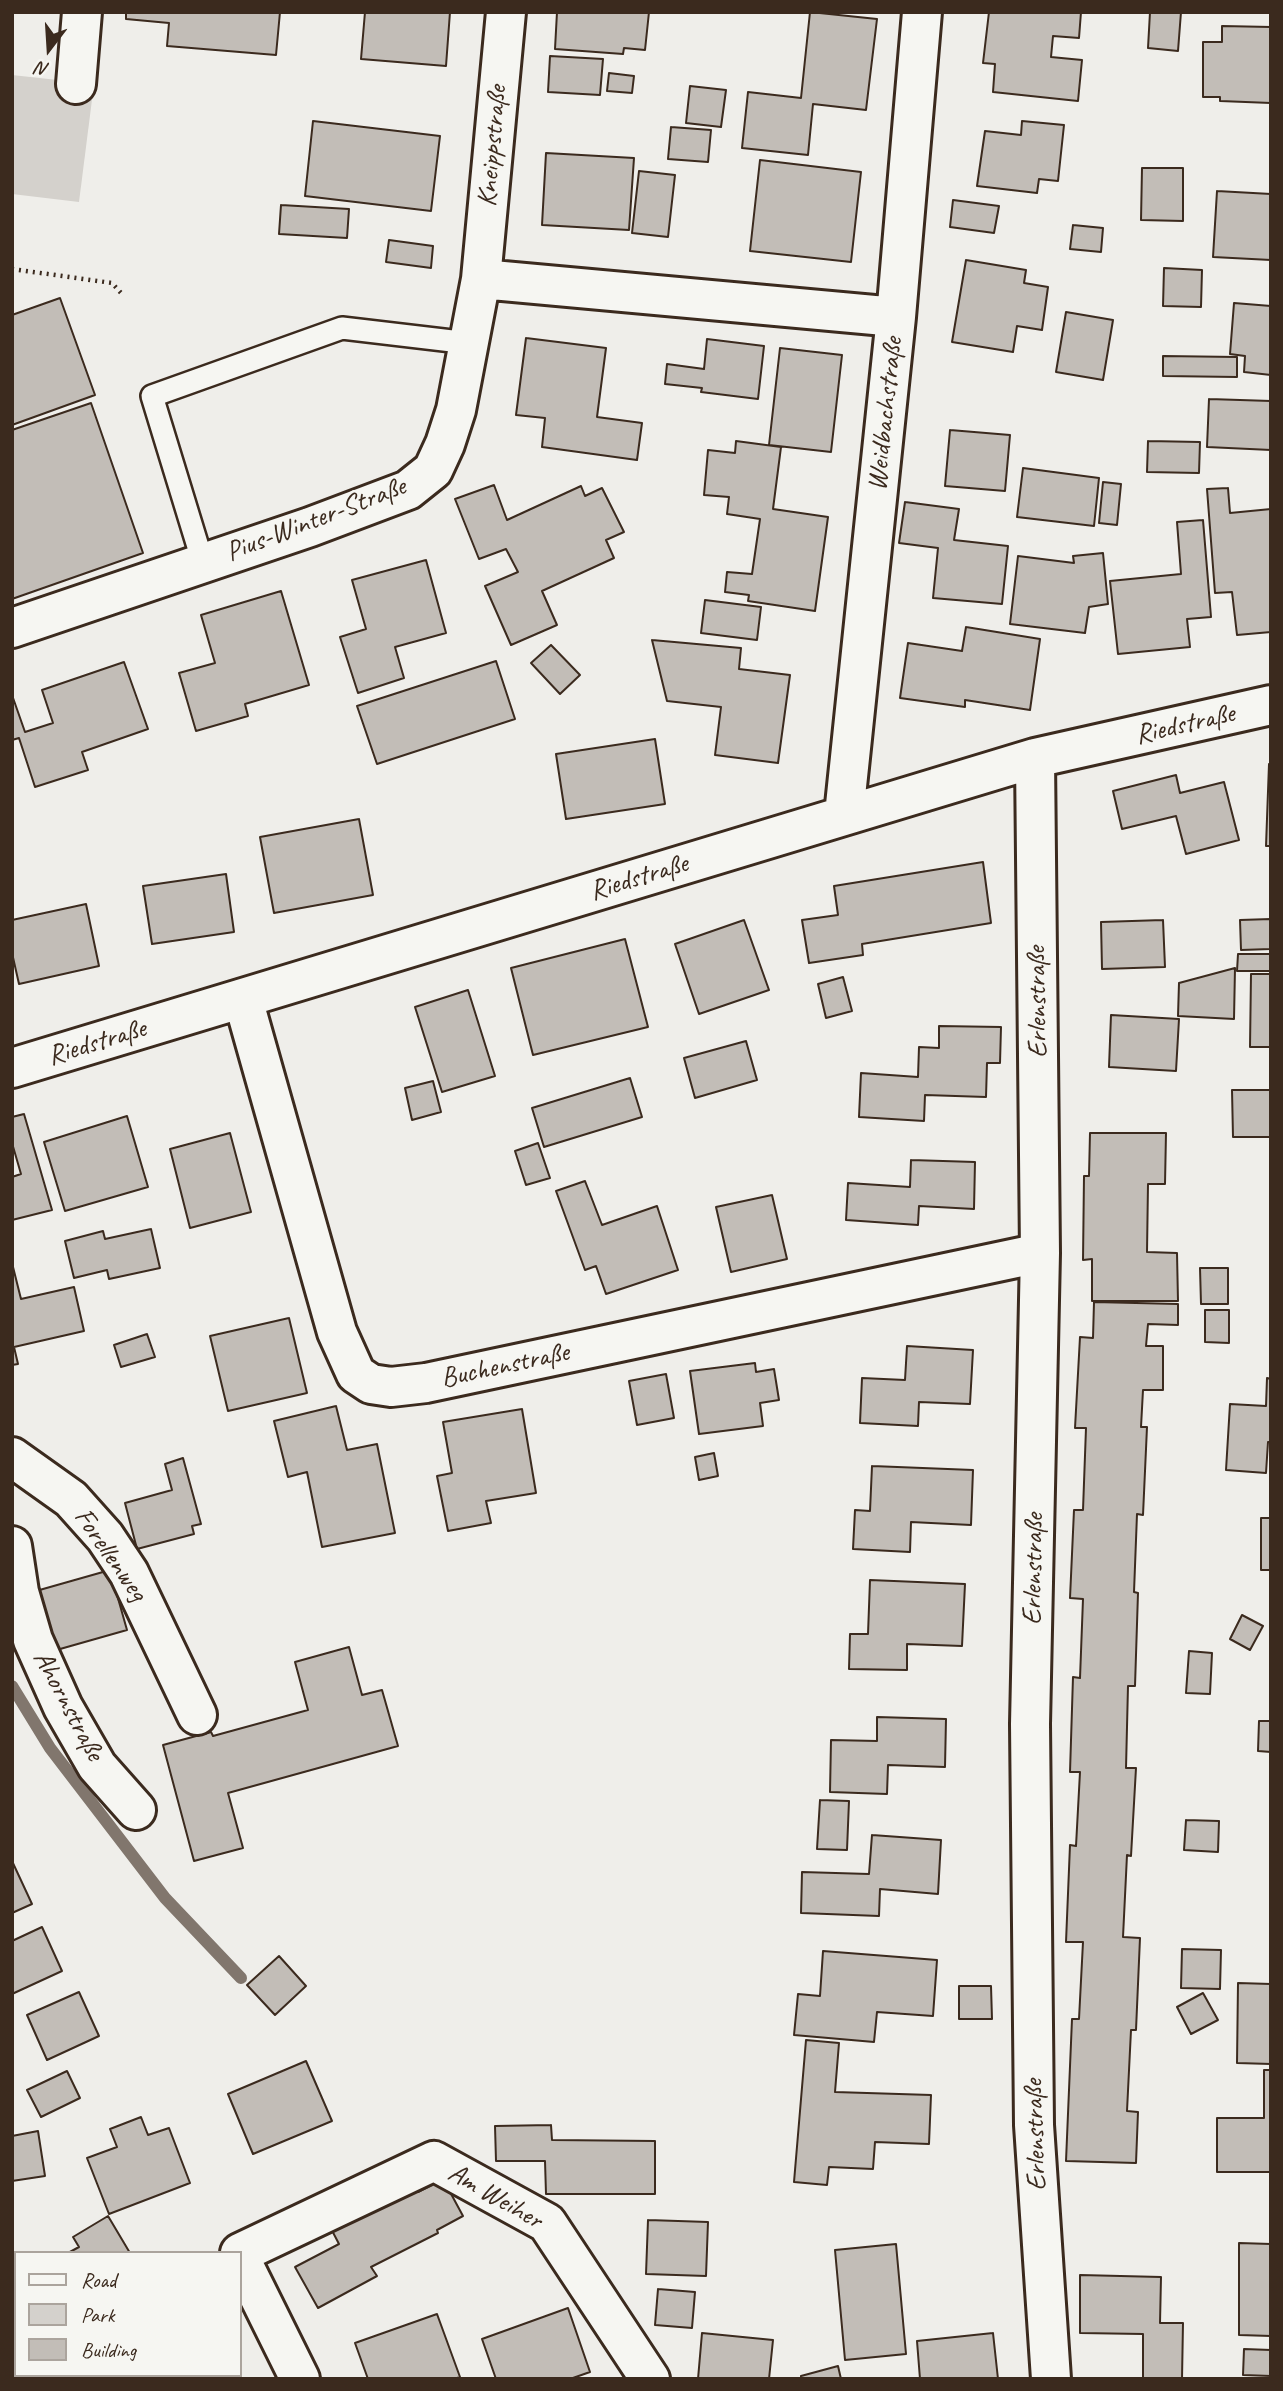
<!DOCTYPE html>
<meta charset="utf-8">
<style>
body{margin:0}
#map{position:relative;width:1283px;height:2391px;overflow:hidden;background:#efeeea;font-family:Caveat,sans-serif}
canvas{display:block}
.frame{position:absolute;inset:0;border:14px solid #3b2a1e;pointer-events:none}
.legend{position:absolute;left:14px;top:2251px;width:228px;height:126px;box-sizing:border-box;background:#f6f6f2;border:2px solid #aba49d;margin:0;padding:9px 12px;list-style:none;font-size:21px;color:#3b2a1e}
.legend li{display:flex;align-items:center;gap:14px;height:35px}
.legend b{width:35px;border:2px solid #aba49d}
.north{position:absolute;left:14px;top:14px;width:70px;height:70px;-webkit-text-stroke:5px #f6f6f2;paint-order:stroke;rotate:197deg;font-size:19px;font-weight:700;line-height:28px;text-align:center;color:#3b2a1e}
.north::after{content:'';display:block;margin:auto;width:24px;height:32px;background:#3b2a1e;clip-path:polygon(50% 0,100% 100%,50% 72%,0 100%)}
</style>
<div id="map">
<canvas width="1283" height="2391"></canvas>
<div class="frame"></div>
<ul class="legend">
<li><b style="height:9px;background:#f6f6f2"></b>Road</li>
<li><b style="height:19px;background:#d4d1cc"></b>Park</li>
<li><b style="height:19px;background:#c2bdb7"></b>Building</li>
</ul>
<div class="north">N</div>
</div>
<script>
const ctx = document.querySelector('canvas').getContext('2d');
ctx.lineJoin = 'round';
function fillPath(path, color) { ctx.fillStyle = color; ctx.fill(path, 'evenodd'); }
const toPath = rows => new Path2D(rows.map(r => 'M' + r).join(''));
function trace(path, color, width, dash) { ctx.strokeStyle = color; ctx.lineWidth = width; ctx.lineCap = dash ? 'butt' : 'round'; ctx.setLineDash(dash || []); ctx.stroke(path); }
function label(font, color, halo, rows, align = 'center') {
  ctx.font = font + ' Caveat,sans-serif'; ctx.lineWidth = 5; ctx.setLineDash([]); ctx.textBaseline = 'middle'; ctx.strokeStyle = halo; ctx.fillStyle = color; for (const [text, x, y, turn = 0] of rows) {
    ctx.save(); ctx.translate(x, y); ctx.rotate((+turn || 0) * Math.PI / 180); ctx.textAlign = isNaN(turn) ? turn : align; if (halo) ctx.strokeText(text, 0, 0); ctx.fillText(text, 0, 0); ctx.restore();
  }
}
fillPath(toPath([
 [12,75,94,84,79,202,12,194]
]), '#d4d1cc');
trace(toPath([
 [12,1686,50,1748,165,1898,241,1978]
]), '#81766d', 12);
const building = toPath([
 [126,12,280,12,276,55,167,46,169,23,126,19,126,12],
 [365,12,450,12,446,66,361,59,365,12],
 [557,12,649,12,645,50,624,48,623,54,555,49,557,12],
 [810,12,877,19,866,110,813,104,808,155,742,148,748,92,801,98,810,12],
 [989,12,1081,12,1079,38,1053,36,1051,57,1082,60,1078,101,993,92,995,64,983,63,989,12],
 [1150,12,1181,12,1178,51,1148,48,1150,12],
 [1222,26,1271,27,1271,103,1220,101,1220,97,1203,97,1203,42,1222,42,1222,26],
 [550,56,603,59,600,95,548,92,550,56],
 [609,73,634,76,632,93,607,91,609,73],
 [690,86,726,90,721,127,686,123,690,86],
 [313,121,440,136,431,211,305,196,313,121],
 [1022,121,1064,125,1058,181,1039,179,1037,193,977,186,985,131,1021,135,1022,121],
 [671,127,711,130,708,162,668,159,671,127],
 [546,153,634,158,629,230,542,225,546,153],
 [760,160,861,172,851,262,750,251,760,160],
 [1142,168,1183,168,1183,221,1141,220,1142,168],
 [639,171,675,175,668,237,632,233,639,171],
 [1217,191,1271,194,1271,260,1213,257,1217,191],
 [953,200,999,206,994,233,950,227,953,200],
 [281,205,349,209,347,238,279,234,281,205],
 [1073,225,1103,228,1101,252,1070,249,1073,225],
 [389,240,433,246,431,268,386,262,389,240],
 [966,260,1026,270,1024,283,1048,287,1042,330,1017,326,1013,352,952,342,966,260],
 [1164,268,1202,270,1201,307,1163,306,1164,268],
 [60,298,95,395,12,425,12,315,60,298],
 [1234,303,1271,306,1271,375,1244,372,1245,356,1230,354,1234,303],
 [1066,312,1113,320,1103,380,1056,372,1066,312],
 [526,338,606,348,597,417,642,423,637,460,542,447,545,418,516,415,526,338],
 [707,339,764,346,758,399,701,392,702,388,665,384,667,364,704,369,707,339],
 [780,348,842,355,831,452,769,445,780,348],
 [1163,356,1237,357,1237,377,1163,376,1163,356],
 [1209,399,1271,401,1271,450,1207,447,1209,399],
 [91,403,143,553,12,599,12,430,91,403],
 [950,430,1010,435,1005,491,945,486,950,430],
 [736,441,781,447,773,509,828,517,815,611,748,601,749,595,725,592,727,572,752,574,760,519,727,514,729,497,704,495,708,450,735,453,736,441],
 [1148,441,1200,442,1199,473,1147,472,1148,441],
 [1023,468,1099,478,1094,526,1017,517,1023,468],
 [1103,482,1121,484,1117,525,1099,523,1103,482],
 [494,485,507,520,581,486,585,496,602,488,624,532,606,540,614,558,542,591,557,625,511,645,485,586,518,572,506,549,479,559,455,499,494,485],
 [1228,488,1230,513,1271,509,1271,632,1237,635,1232,592,1215,593,1207,489,1228,488],
 [905,502,959,509,954,540,1008,546,1002,604,933,598,938,548,899,543,905,502],
 [1203,520,1211,617,1187,619,1190,647,1118,654,1110,581,1181,574,1177,522,1203,520],
 [1103,553,1108,604,1089,607,1085,633,1010,624,1018,556,1074,563,1073,556,1103,553],
 [426,560,446,633,395,647,404,678,358,693,340,637,366,629,352,580,426,560],
 [281,591,309,685,245,704,248,716,196,731,179,673,215,663,201,615,281,591],
 [705,600,761,607,757,640,701,633,705,600],
 [966,627,1040,639,1030,710,965,700,965,707,900,698,908,643,962,651,966,627],
 [652,640,741,648,739,669,790,675,778,763,715,755,721,707,667,701,652,640],
 [551,645,580,675,560,694,531,663,551,645],
 [496,661,515,719,377,764,357,706,496,661],
 [124,662,148,729,82,752,88,770,35,787,19,738,12,740,12,695,25,732,53,723,42,690,124,662],
 [655,739,665,804,566,819,556,754,655,739],
 [1269,764,1271,764,1271,846,1266,846,1269,764],
 [1176,775,1180,793,1224,782,1239,840,1186,854,1176,816,1122,829,1113,791,1176,775],
 [359,819,373,895,274,913,260,837,359,819],
 [983,862,991,923,862,944,863,955,809,963,802,920,838,915,834,886,983,862],
 [226,874,234,932,152,944,143,886,226,874],
 [86,904,99,966,19,984,12,953,12,920,86,904],
 [1271,919,1271,949,1241,950,1240,920,1271,919],
 [744,920,769,990,699,1014,675,944,744,920],
 [1163,920,1165,967,1102,969,1101,922,1163,920],
 [625,939,648,1027,533,1055,511,968,625,939],
 [1238,954,1271,954,1271,971,1237,971,1238,954],
 [1235,968,1234,1019,1178,1016,1179,983,1235,968],
 [1251,974,1271,974,1271,1047,1250,1047,1251,974],
 [843,977,852,1011,826,1018,818,984,843,977],
 [468,990,495,1076,442,1092,415,1007,468,990],
 [1111,1015,1179,1019,1176,1071,1109,1067,1111,1015],
 [939,1026,1001,1027,1000,1063,987,1063,986,1097,925,1095,924,1121,859,1117,861,1073,918,1077,919,1047,939,1048,939,1026],
 [746,1041,757,1080,695,1098,684,1058,746,1041],
 [630,1078,642,1117,544,1147,532,1108,630,1078],
 [433,1081,441,1112,412,1120,405,1088,433,1081],
 [1232,1090,1271,1090,1271,1137,1233,1137,1232,1090],
 [24,1114,52,1210,12,1220,12,1177,21,1174,12,1143,12,1117,24,1114],
 [127,1116,148,1187,65,1211,44,1142,127,1116],
 [230,1133,251,1212,190,1228,170,1149,230,1133],
 [1090,1133,1166,1133,1165,1184,1148,1184,1147,1252,1177,1253,1178,1301,1092,1301,1092,1259,1083,1260,1084,1176,1089,1176,1090,1133],
 [538,1143,550,1178,526,1185,515,1151,538,1143],
 [911,1160,975,1162,974,1209,919,1206,918,1225,846,1220,848,1183,910,1187,911,1160],
 [585,1181,602,1225,657,1206,678,1270,606,1294,596,1266,585,1270,556,1191,585,1181],
 [772,1195,787,1259,731,1272,716,1207,772,1195],
 [151,1229,160,1268,109,1279,107,1270,74,1278,65,1241,103,1231,105,1239,151,1229],
 [12,1263,21,1299,74,1287,84,1331,14,1347,18,1364,12,1365,12,1263],
 [1200,1268,1228,1268,1228,1304,1201,1304,1200,1268],
 [1094,1302,1178,1304,1178,1325,1148,1324,1146,1346,1163,1346,1163,1390,1143,1390,1141,1427,1147,1427,1143,1515,1137,1514,1134,1592,1138,1593,1135,1686,1128,1686,1126,1768,1136,1768,1131,1856,1127,1855,1123,1937,1140,1938,1136,2030,1131,2030,1127,2111,1138,2112,1136,2163,1066,2161,1072,2019,1079,2019,1083,1942,1066,1942,1070,1845,1076,1846,1080,1772,1070,1772,1073,1677,1080,1678,1083,1599,1070,1598,1074,1510,1083,1510,1086,1428,1075,1428,1080,1337,1093,1338,1094,1302],
 [1205,1310,1229,1310,1229,1343,1205,1342,1205,1310],
 [289,1318,307,1393,228,1411,210,1336,289,1318],
 [147,1334,155,1357,121,1367,114,1345,147,1334],
 [907,1346,973,1350,970,1404,919,1402,918,1426,860,1423,862,1378,905,1380,907,1346],
 [755,1363,756,1372,774,1369,779,1400,760,1403,763,1426,699,1434,690,1371,755,1363],
 [666,1374,674,1418,637,1425,629,1381,666,1374],
 [1267,1378,1271,1379,1271,1442,1268,1442,1266,1473,1226,1470,1230,1404,1266,1406,1267,1378],
 [336,1406,347,1450,377,1444,395,1533,322,1547,307,1472,288,1477,274,1421,336,1406],
 [522,1409,536,1493,486,1501,491,1523,448,1531,437,1476,452,1473,443,1422,522,1409],
 [714,1453,718,1476,699,1480,695,1457,714,1453],
 [183,1458,201,1524,192,1526,194,1534,137,1549,125,1503,172,1490,165,1464,183,1458],
 [872,1466,973,1470,971,1525,911,1522,910,1552,853,1549,855,1510,870,1511,872,1466],
 [1261,1518,1271,1518,1271,1570,1261,1570,1261,1518],
 [110,1570,127,1630,53,1651,36,1591,110,1570],
 [870,1580,965,1584,962,1646,907,1644,907,1670,849,1669,850,1634,868,1634,870,1580],
 [1242,1615,1263,1626,1250,1650,1230,1639,1242,1615],
 [349,1647,362,1695,382,1690,398,1746,228,1793,243,1848,194,1861,163,1745,211,1732,213,1736,308,1710,295,1662,349,1647],
 [1189,1651,1212,1653,1210,1694,1186,1693,1189,1651],
 [877,1717,946,1719,945,1767,888,1765,887,1794,830,1792,831,1740,877,1741,877,1717],
 [1259,1721,1271,1721,1271,1752,1258,1751,1259,1721],
 [820,1800,849,1801,847,1850,817,1849,820,1800],
 [1186,1820,1219,1821,1218,1852,1184,1850,1186,1820],
 [872,1835,941,1840,938,1894,880,1889,879,1916,801,1913,802,1872,869,1874,872,1835],
 [12,1861,32,1904,12,1913,12,1861],
 [42,1927,62,1971,12,1994,12,1941,42,1927],
 [1182,1949,1221,1950,1220,1989,1181,1988,1182,1949],
 [823,1951,937,1960,933,2016,877,2012,874,2042,794,2035,798,1994,820,1996,823,1951],
 [279,1956,306,1986,275,2015,247,1985,279,1956],
 [1238,1983,1271,1984,1271,2064,1237,2063,1238,1983],
 [959,1986,991,1986,992,2019,959,2019,959,1986],
 [79,1992,99,2036,47,2060,27,2015,79,1992],
 [1203,1993,1218,2020,1191,2034,1177,2007,1203,1993],
 [806,2040,839,2043,835,2092,931,2095,929,2144,875,2142,873,2169,829,2167,827,2185,794,2182,806,2040],
 [306,2061,332,2121,253,2154,228,2094,306,2061],
 [1264,2070,1271,2070,1271,2172,1217,2172,1217,2118,1264,2118,1264,2070],
 [67,2071,80,2098,41,2117,27,2090,67,2071],
 [141,2117,148,2135,169,2128,190,2183,109,2214,87,2158,117,2147,110,2129,141,2117],
 [551,2125,552,2140,655,2141,655,2194,546,2194,545,2161,496,2161,495,2126,551,2125],
 [38,2131,45,2176,12,2181,12,2136,38,2131],
 [410,2177,418,2192,443,2179,463,2216,437,2230,438,2233,371,2267,377,2276,318,2308,295,2267,339,2244,326,2219,410,2177],
 [108,2216,130,2253,68,2253,79,2247,73,2237,108,2216],
 [648,2220,708,2222,706,2276,646,2274,648,2220],
 [1239,2243,1271,2244,1271,2336,1239,2335,1239,2243],
 [896,2244,906,2354,845,2360,835,2250,896,2244],
 [1080,2275,1161,2277,1160,2323,1183,2323,1182,2379,1143,2379,1143,2334,1080,2333,1080,2275],
 [658,2289,695,2292,692,2328,655,2325,658,2289],
 [568,2308,590,2372,570,2379,496,2379,482,2339,568,2308],
 [437,2314,460,2377,454,2379,368,2379,355,2343,437,2314],
 [702,2333,773,2340,769,2379,698,2379,702,2333],
 [993,2333,998,2379,920,2379,917,2341,993,2333],
 [12,2338,16,2338,16,2375,103,2375,103,2379,12,2379,12,2338],
 [1244,2349,1271,2350,1271,2376,1243,2375,1244,2349],
 [838,2366,841,2379,801,2379,801,2376,838,2366],
 [148,2375,221,2375,222,2379,149,2379,148,2375]
]);
fillPath(building, '#c2bdb7');
trace(building, '#3b2a1e', 2);
const service = toPath([
 [203,563,152,396,342,328,469,343]
]);
const minor = toPath([
 [76,84,82,12],
 [481,279,506,12],
 [12,628,310,527,408,490,433,470,445,444,456,410,481,279,896,317],
 [1035,758,1040,1253,1030,1724,1034,2125,1051,2379],
 [844,815,896,317,922,12],
 [243,999,337,1332,356,1374,371,1384,391,1387,426,1383,1040,1253],
 [12,1068,1035,758,1271,705],
 [12,1457,71,1499,105,1537,129,1573,197,1715],
 [12,1546,19,1592,12,1595],
 [19,1592,33,1640,63,1707,97,1766,136,1810],
 [240,2253,434,2161,547,2223,650,2379],
 [240,2258,300,2379]
]);
trace(service, '#3b2a1e', 26);
trace(minor, '#3b2a1e', 44);
trace(toPath([
 [12,269,112,283,122,294]
]), '#3b2a1e', 4.5, [2, 5]);
trace(service, '#f6f6f2', 21);
trace(minor, '#f6f6f2', 38);
label('28px', '#3b2a1e', '#f6f6f2', [
 ["Kneippstraße",493,146,-85],
 ["Weidbachstraße",886,414,-84],
 ["Pius-Winter-Straße",316,520,-21],
 ["Riedstraße",1185,725,-13],
 ["Riedstraße",639,878,-17],
 ["Erlenstraße",1038,1002,-91],
 ["Riedstraße",97,1043,-17],
 ["Buchenstraße",505,1366,-12],
 ["Forellenweg",110,1555,55],
 ["Erlenstraße",1034,1569,-89],
 ["Ahornstraße",68,1706,62],
 ["Erlenstraße",1036,2135,-92],
 ["Am Weiher",495,2197,30]
]);
</script>
